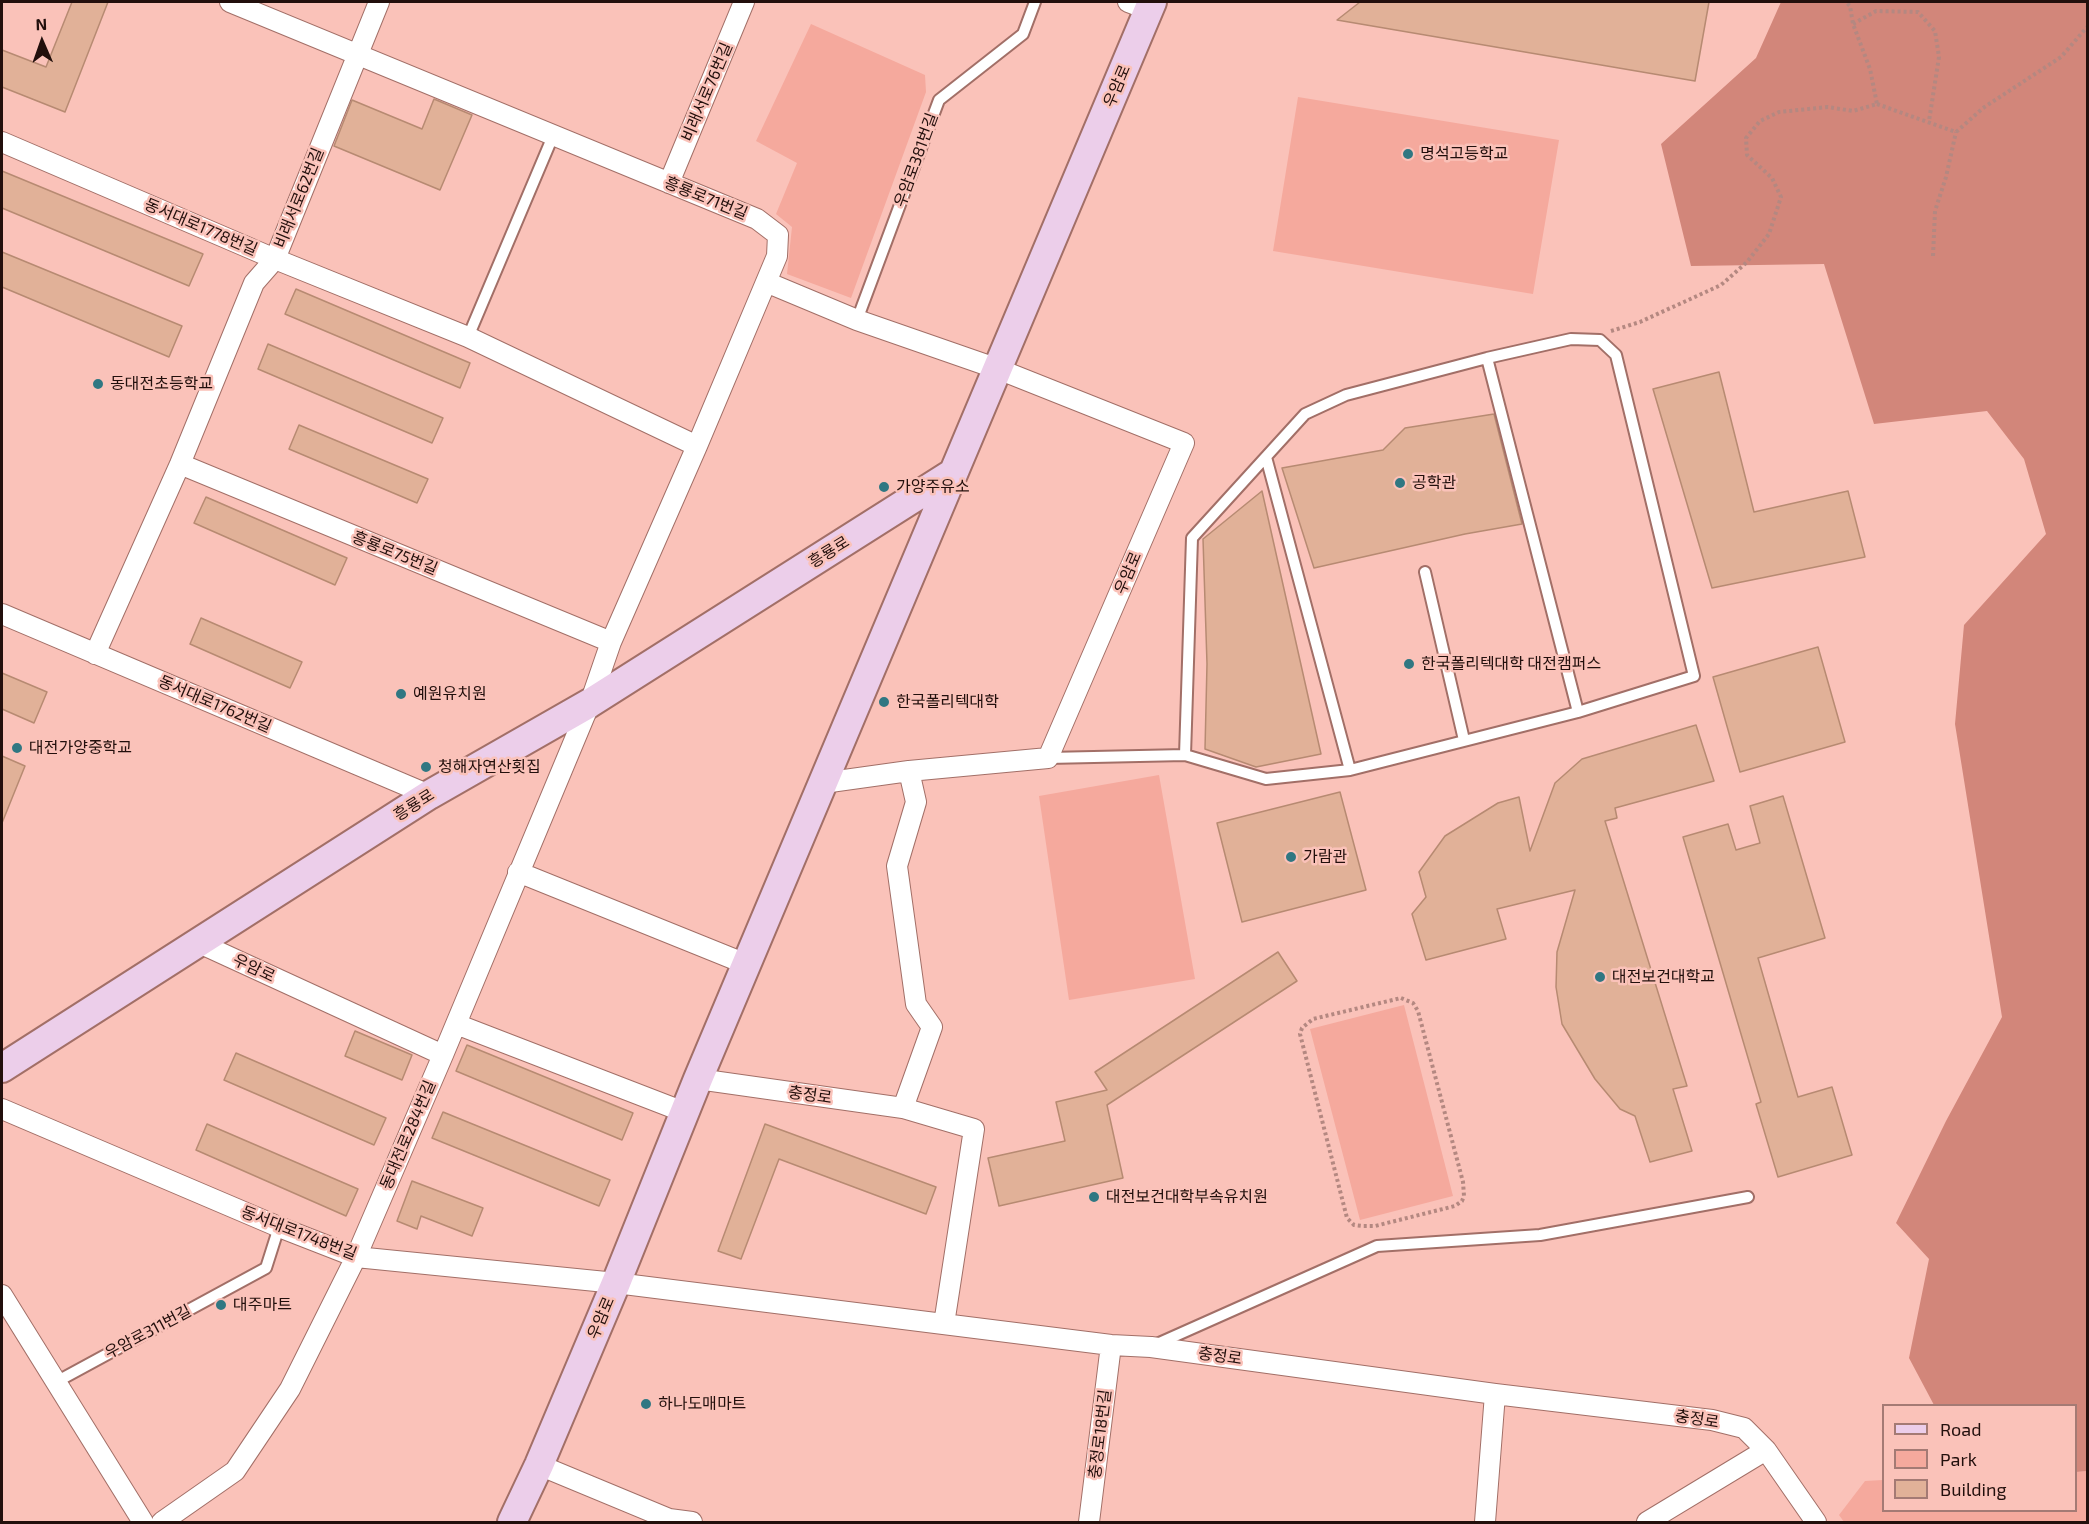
<!DOCTYPE html>
<meta charset="utf-8">
<style>
body{margin:0}
#map{position:relative;width:2089px;height:1524px;overflow:hidden;background:#fac2b9;font-family:"Exo 2",sans-serif}
canvas{display:block}
.frame{position:absolute;inset:0;border:3px solid #220f0c;pointer-events:none}
.legend{position:absolute;left:1882px;top:1404px;width:195px;height:108px;box-sizing:border-box;background:#fac2b9;border:2px solid #a47a74;margin:0;padding:8px 10px;list-style:none;font-size:18px;color:#220f0c}
.legend li{display:flex;align-items:center;gap:12px;height:30px}
.legend b{width:30px;border:2px solid #a47a74}
.north{position:absolute;left:12px;top:12px;width:60px;height:60px;-webkit-text-stroke:4px #fac2b9;paint-order:stroke;rotate:358deg;font-size:16px;font-weight:700;line-height:24px;text-align:center;color:#220f0c}
.north::after{content:'';display:block;margin:auto;width:21px;height:27px;background:#220f0c;clip-path:polygon(50% 0,100% 100%,50% 72%,0 100%)}
</style>
<div id="map">
<canvas width="2089" height="1524"></canvas>
<div class="frame"></div>
<ul class="legend">
<li><b style="height:8px;background:#ecceea"></b>Road</li>
<li><b style="height:16px;background:#f5a99d"></b>Park</li>
<li><b style="height:16px;background:#e1b198"></b>Building</li>
</ul>
<div class="north">N</div>
</div>
<script>
const ctx = document.querySelector('canvas').getContext('2d');
ctx.lineJoin = 'round';
function fillPath(path, color) { ctx.fillStyle = color; ctx.fill(path, 'evenodd'); }
const toPath = rows => new Path2D(rows.map(r => 'M' + r).join(''));
function trace(path, color, width, dash) { ctx.strokeStyle = color; ctx.lineWidth = width; ctx.lineCap = dash ? 'butt' : 'round'; ctx.setLineDash(dash || []); ctx.stroke(path); }
function label(font, color, halo, rows, align = 'center') {
  ctx.font = font + ' "Exo 2","Noto Sans KR",sans-serif'; ctx.lineWidth = 5; ctx.setLineDash([]); ctx.textBaseline = 'middle'; ctx.strokeStyle = halo; ctx.fillStyle = color; for (const [text, x, y, turn = 0] of rows) {
    ctx.save(); ctx.translate(x, y); ctx.rotate((+turn || 0) * Math.PI / 180); ctx.textAlign = isNaN(turn) ? turn : align; if (halo) ctx.strokeText(text, 0, 0); ctx.fillText(text, 0, 0); ctx.restore();
  }
}
fillPath(toPath([
 [811,24,925,75,926,92,851,298,787,274,792,227,776,214,797,163,756,141],
 [1298,97,1559,140,1533,294,1273,251],
 [1159,775,1195,979,1069,1000,1039,796],
 [1404,1005,1453,1196,1360,1220,1310,1029],
 [2087,1471,2087,1522,1844,1522,1839,1515,1865,1481,1883,1480,1884,1510,2076,1510,2076,1472]
]), '#f5a99d');
fillPath(toPath([
 [1781,2,2087,2,2087,1471,2076,1472,2076,1406,1934,1405,1909,1358,1929,1259,1896,1223,1946,1121,2002,1017,1955,724,1964,625,2046,534,2024,459,1987,411,1874,424,1824,264,1691,266,1661,144,1756,58]
]), '#d2867a');
const building = toPath([
 [72,2,108,2,65,112,2,87,2,50,46,67,72,2],
 [1360,2,1709,2,1695,81,1337,20,1360,2],
 [434,99,472,115,440,190,334,146,352,100,422,129,434,99],
 [2,171,203,254,189,286,2,208,2,171],
 [2,252,182,326,169,357,2,287,2,252],
 [296,289,470,363,460,388,285,314,296,289],
 [268,344,443,418,432,443,258,369,268,344],
 [1719,372,1754,512,1848,491,1865,557,1712,588,1653,389,1719,372],
 [1494,414,1522,524,1465,534,1314,568,1282,468,1383,450,1405,428,1494,414],
 [299,425,428,479,417,503,289,449,299,425],
 [1262,491,1321,754,1256,767,1205,749,1207,664,1203,539,1262,491],
 [206,497,347,558,335,585,194,523,206,497],
 [201,618,302,662,290,688,190,644,201,618],
 [1818,647,1845,742,1740,772,1713,677,1818,647],
 [2,673,47,692,34,723,2,709,2,673],
 [1696,725,1714,781,1615,808,1617,818,1605,821,1687,1086,1673,1089,1692,1151,1650,1162,1635,1116,1620,1109,1595,1079,1562,1024,1556,987,1557,952,1575,890,1497,909,1506,939,1426,960,1412,914,1426,897,1419,872,1445,836,1498,803,1519,797,1530,851,1555,783,1582,759,1696,725],
 [2,756,25,766,2,823,2,756],
 [1340,792,1366,890,1242,922,1217,823,1340,792],
 [1783,796,1825,938,1758,958,1798,1097,1832,1087,1852,1155,1778,1177,1756,1104,1761,1102,1683,837,1728,824,1736,850,1760,843,1750,806,1783,796],
 [1278,952,1297,981,1107,1105,1123,1178,999,1206,988,1158,1065,1141,1056,1102,1107,1090,1095,1072,1278,952],
 [355,1031,412,1055,402,1080,345,1056,355,1031],
 [467,1045,633,1113,622,1140,456,1071,467,1045],
 [236,1053,386,1118,374,1145,224,1080,236,1053],
 [443,1112,610,1180,599,1206,432,1138,443,1112],
 [207,1124,358,1189,346,1216,196,1150,207,1124],
 [765,1124,936,1187,926,1214,779,1159,741,1259,718,1251,765,1124],
 [412,1181,483,1208,472,1236,421,1216,417,1229,397,1221,412,1181]
]);
fillPath(building, '#e1b198');
trace(building, '#b78a72', 1.5);
const service = toPath([
 [857,320,939,100,1023,34,1035,2],
 [468,337,553,136],
 [1487,358,1578,712],
 [1266,457,1350,770],
 [1425,572,1464,740],
 [1048,758,1185,755,1266,779,1350,770,1578,712,1694,676,1616,355,1600,340,1571,339,1487,358,1346,395,1305,414,1192,538,1185,755],
 [1157,1344,1377,1246,1540,1235,1748,1197],
 [56,1382,266,1268,279,1227]
]);
const minor = toPath([
 [1128,2,1149,10],
 [2,142,275,259,468,337,697,446],
 [669,183,744,2],
 [766,282,857,320,998,369,1184,443,1048,758,909,771,823,783],
 [180,464,611,642],
 [2,614,429,795],
 [95,654,180,464,254,283,275,259,379,2],
 [518,872,746,964],
 [197,942,443,1055],
 [456,1024,684,1112],
 [698,1079,903,1108,974,1129,944,1324],
 [903,1108,932,1027,916,1004,897,866,916,802,909,771],
 [2,1109,279,1227,356,1257,616,1283,1111,1345,1151,1347,1495,1394,1712,1420,1744,1428,1766,1450,1816,1522],
 [2,1295,143,1522],
 [539,1465,669,1519,692,1522],
 [162,1522,235,1471,290,1389,356,1257,443,1055,590,703,611,642,697,446,777,256,778,235,757,219,230,2],
 [1089,1522,1111,1345],
 [1485,1522,1495,1394],
 [1647,1522,1766,1450]
]);
const secondary = toPath([
 [2,1068,429,795,590,703,953,473],
 [512,1522,539,1465,616,1283,698,1079,1152,2]
]);
trace(service, '#a26f67', 14);
trace(minor, '#a26f67', 22);
trace(secondary, '#a26f67', 32);
trace(toPath([
 [1853,24,1876,11,1918,12,1935,31,1939,57,1929,121],
 [1877,104,1956,132,1983,108,2061,57,2088,26],
 [1933,256,1935,211,1946,177,1956,132],
 [1611,331,1640,322,1721,285,1747,262,1769,234,1781,197,1772,178,1747,155,1746,138,1760,121,1779,112,1828,107,1853,111,1877,104,1870,69,1853,24,1850,6,1846,2],
 [1401,998,1413,1003,1418,1011,1463,1182,1464,1196,1462,1201,1455,1206,1375,1226,1363,1226,1354,1225,1347,1218,1300,1034,1302,1028,1313,1019,1401,998]
]), '#b48881', 4, [3, 3]);
trace(service, '#fff', 10);
trace(minor, '#fff', 20);
trace(secondary, '#ecceea', 28);
for (const [x, y, r, color] of [
 [1408,154,6,"#307782"],
 [98,384,6,"#307782"],
 [1400,483,6,"#307782"],
 [884,487,6,"#307782"],
 [1409,664,6,"#307782"],
 [401,694,6,"#307782"],
 [884,702,6,"#307782"],
 [17,748,6,"#307782"],
 [426,767,6,"#307782"],
 [1291,857,6,"#307782"],
 [1600,977,6,"#307782"],
 [1094,1197,6,"#307782"],
 [221,1305,6,"#307782"],
 [646,1404,6,"#307782"]
]) { const dot = new Path2D(); dot.arc(x, y, r, 0, 2 * Math.PI); ctx.fillStyle = color; ctx.fill(dot); trace(dot, '#fac2b9', 2); }
label('16px', '#220f0c', '#fac2b9', [
 ["우암로",1117,86,-67],
 ["비래서로76번길",707,92,-67],
 ["우암로381번길",916,160,-70],
 ["비래서로62번길",299,198,-68],
 ["흥룡로71번길",706,198,22],
 ["동서대로1778번길",201,227,23],
 ["흥룡로",829,552,-32],
 ["흥룡로75번길",395,553,22],
 ["우암로",1128,573,-67],
 ["동서대로1762번길",215,704,23],
 ["흥룡로",414,805,-32],
 ["우암로",254,968,25],
 ["충정로",810,1095,8],
 ["동대전로284번길",408,1135,-67],
 ["동서대로1748번길",299,1233,21],
 ["우암로",601,1318,-67],
 ["우암로311번길",148,1332,-28],
 ["충정로",1220,1356,8],
 ["충정로",1697,1419,9],
 ["충정로18번길",1100,1434,-83]
]);
label('16px', '#220f0c', '#fac2b9', [
 ["명석고등학교",1420,154],
 ["동대전초등학교",110,384],
 ["공학관",1412,483],
 ["가양주유소",896,487],
 ["한국폴리텍대학 대전캠퍼스",1421,664],
 ["예원유치원",413,694],
 ["한국폴리텍대학",896,702],
 ["대전가양중학교",29,748],
 ["청해자연산횟집",438,767],
 ["가람관",1303,857],
 ["대전보건대학교",1612,977],
 ["대전보건대학부속유치원",1106,1197],
 ["대주마트",233,1305],
 ["하나도매마트",658,1404]
], 'left');
</script>
